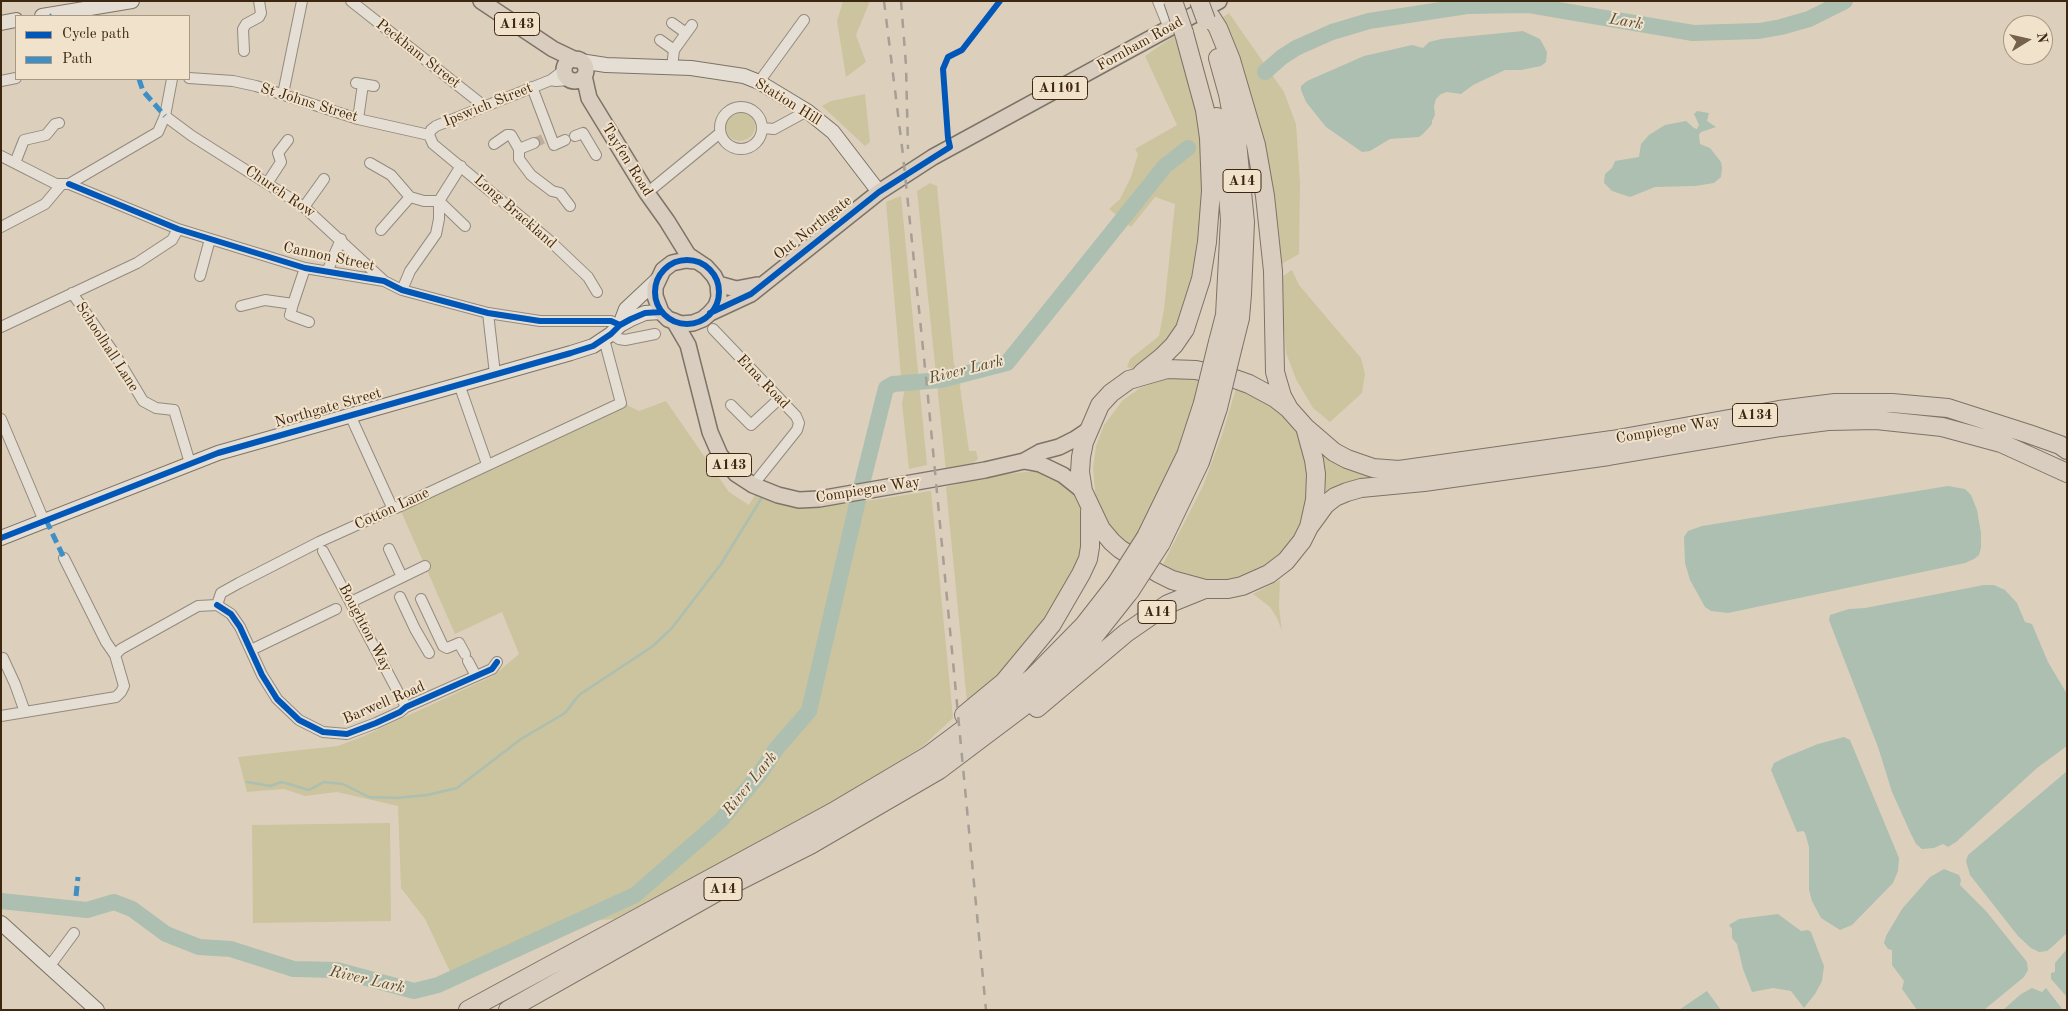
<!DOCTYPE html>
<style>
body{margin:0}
#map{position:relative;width:2068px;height:1011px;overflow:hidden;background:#dcd0bd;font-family:"Old Standard TT",serif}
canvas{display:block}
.frame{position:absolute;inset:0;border:2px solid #3e2711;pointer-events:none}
.legend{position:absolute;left:15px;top:15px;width:175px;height:65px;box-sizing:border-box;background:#f1e2cc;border:1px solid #a99781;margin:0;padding:6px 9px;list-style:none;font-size:15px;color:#3e2711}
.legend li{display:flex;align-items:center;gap:10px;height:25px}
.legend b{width:25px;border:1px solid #a99781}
.north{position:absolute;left:2003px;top:15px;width:50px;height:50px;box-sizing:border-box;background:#f1e2cc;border:1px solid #a99781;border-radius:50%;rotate:81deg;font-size:14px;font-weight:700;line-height:20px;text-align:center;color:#3e2711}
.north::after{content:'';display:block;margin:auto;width:18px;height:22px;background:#75624d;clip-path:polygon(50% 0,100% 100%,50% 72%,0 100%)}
</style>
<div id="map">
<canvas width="2068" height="1011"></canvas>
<div class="frame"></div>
<ul class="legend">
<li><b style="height:6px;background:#0057b8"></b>Cycle path</li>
<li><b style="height:6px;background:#3f8fc7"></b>Path</li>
</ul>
<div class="north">N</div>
</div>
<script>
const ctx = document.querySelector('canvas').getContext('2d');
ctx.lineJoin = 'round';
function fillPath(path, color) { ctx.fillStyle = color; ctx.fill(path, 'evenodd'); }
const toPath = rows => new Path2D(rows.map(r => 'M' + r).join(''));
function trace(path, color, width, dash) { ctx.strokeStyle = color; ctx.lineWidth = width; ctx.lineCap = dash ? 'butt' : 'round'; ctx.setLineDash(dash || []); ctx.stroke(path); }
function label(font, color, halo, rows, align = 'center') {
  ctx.font = font + ' "Old Standard TT",serif'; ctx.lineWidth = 4; ctx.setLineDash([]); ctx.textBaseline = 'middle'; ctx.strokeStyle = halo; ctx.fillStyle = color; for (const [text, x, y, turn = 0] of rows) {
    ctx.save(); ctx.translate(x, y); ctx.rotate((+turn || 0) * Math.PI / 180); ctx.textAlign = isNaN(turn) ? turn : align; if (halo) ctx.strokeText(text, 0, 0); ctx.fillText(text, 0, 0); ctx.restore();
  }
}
fillPath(toPath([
 [843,1,870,1,856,35,866,62,846,77,837,21],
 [1229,13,1284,92,1296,124,1300,182,1299,254,1280,265,1277,221,1262,138,1244,78,1223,17],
 [1174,36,1188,67,1206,156,1201,257,1178,333,1136,370,1127,367,1130,359,1159,336,1164,309,1175,204,1155,197,1131,227,1109,209,1120,199,1131,177,1138,154,1135,149,1177,125,1145,56],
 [865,94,870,142,865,146,822,106,831,101],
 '725 126a15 15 0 1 1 30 0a15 15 0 1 1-30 0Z',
 [930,183,937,186,954,365,962,372,960,387,969,451,976,451,978,459,966,469,946,471,917,191],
 [901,196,927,465,909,469,902,403,904,393,901,377,886,202],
 [1292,270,1299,285,1361,358,1365,374,1362,393,1330,422,1313,408,1296,379,1286,353,1280,278],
 [1169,378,1201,378,1176,469,1132,545,1121,540,1103,519,1096,501,1093,468,1096,446,1104,425,1123,400,1140,388],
 [1237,385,1258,392,1300,428,1314,493,1292,545,1264,568,1231,579,1207,579,1196,578,1174,570,1163,564,1203,486,1222,435],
 [666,401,729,492,749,505,756,493,771,500,799,506,847,504,931,491,953,718,923,746,863,784,770,838,614,919,589,921,455,982,425,919,401,888,398,806,337,792,305,796,284,789,247,792,238,757,338,746,364,736,493,676,519,654,502,612,455,634,400,509,623,403,639,411],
 [1319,446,1404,478,1326,501,1325,476],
 [1035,471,1048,472,1077,493,1083,516,1085,543,1080,562,1045,625,997,681,967,702,946,487,987,476],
 [1280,580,1279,607,1282,631,1277,618,1270,607,1253,594],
 [390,823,391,921,253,923,252,825]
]), '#cbc49f');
fillPath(toPath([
 [1523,31,1540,39,1547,52,1546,62,1541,66,1521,70,1505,70,1473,85,1461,94,1447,92,1441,94,1436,99,1434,106,1435,115,1432,121,1432,124,1424,133,1419,137,1390,139,1370,151,1362,152,1326,127,1306,102,1301,90,1301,86,1307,81,1364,56,1412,45,1423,48,1429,42,1441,39],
 [1697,111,1709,113,1707,121,1716,127,1701,132,1699,135,1700,144,1710,148,1721,162,1722,168,1721,177,1714,183,1695,186,1655,187,1630,197,1612,191,1604,183,1605,174,1612,168,1615,161,1639,157,1641,144,1649,135,1665,125,1686,121,1694,128,1697,129,1699,125,1694,114],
 [1948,486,1965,489,1971,495,1977,510,1981,533,1981,548,1979,555,1974,559,1965,563,1728,613,1711,611,1705,607,1690,580,1685,563,1684,537,1688,531,1702,526],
 [1984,585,1994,585,2005,590,2017,603,2025,622,2032,624,2048,662,2067,694,2067,746,2037,768,1956,842,1948,847,1943,844,1934,848,1922,849,1916,844,1911,834,1892,792,1878,747,1832,628,1829,620,1830,615,1849,609,1865,608],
 [1844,737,1850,740,1899,858,1898,871,1893,883,1852,925,1840,930,1821,918,1812,901,1809,890,1809,847,1805,833,1803,831,1797,832,1771,770,1774,763,1786,757,1818,744],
 [2067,771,2067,933,2052,947,2047,951,2039,952,2031,948,2018,936,1970,875,1966,861,1968,855],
 [1944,869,1959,875,1961,880,1960,885,1986,911,2027,962,2028,970,2024,977,1984,1010,1917,1010,1902,989,1904,981,1892,965,1892,950,1888,949,1884,943,1886,936,1902,909,1930,877],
 [1778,914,1801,931,1808,930,1811,932,1824,966,1822,981,1815,994,1804,1008,1791,991,1773,988,1752,992,1743,969,1737,944,1732,938,1732,929,1729,925,1739,919],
 [2067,949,2067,997,2051,979,2051,973,2055,972,2055,963],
 [2032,988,2042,992,2046,988,2063,1010,2003,1010,2021,994],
 [1707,991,1721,1010,1679,1010,1695,999]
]), '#acbfb0');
trace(toPath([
 [247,782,270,786,282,782,309,790,324,782,343,784,369,797,396,798,427,795,457,788,521,739,565,713,579,695,653,646,672,628,721,564,761,499]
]), '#acbfb0', 2.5);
trace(toPath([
 [1265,72,1282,57,1296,48,1332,32,1369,21,1467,6,1529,5,1693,33,1759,31,1781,27,1809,19,1845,1],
 [1,901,87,910,114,902,132,909,166,934,199,947,231,949,294,969,337,970,414,991,438,985,635,895,720,821,759,775,776,749,809,711,857,504,886,388,893,384,941,380,1007,363,1165,166,1188,148]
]), '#acbfb0', 16);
trace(toPath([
 [534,143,543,139]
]), '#bcae9b', 10, [10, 5]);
const street = toPath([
 [351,1,484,106],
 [1158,1,1169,28],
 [672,23,686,33],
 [660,40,674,50],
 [244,51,243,29,246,24,259,17,261,13,259,1],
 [672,68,674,50,692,25],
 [189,78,233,81,256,86,358,119,429,135],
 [551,80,556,81,569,80],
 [1,81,16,78],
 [759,82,804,20],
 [356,83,374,86],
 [532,87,554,145,565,140],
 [283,94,302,1],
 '720 128a21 21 0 1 1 42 0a21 21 0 1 1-42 0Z',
 [165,116,192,136,304,207,384,281],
 [358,119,363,84],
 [763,128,774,129,807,111],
 [429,135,433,144,549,240,588,277,597,292],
 [429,135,431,130,436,126,551,80,564,70],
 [575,136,583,133,596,155],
 [494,144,507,135,511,135,519,149,519,159,531,175,552,191,560,193,570,206],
 [519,149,534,143],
 [1,156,56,184,69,184,158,132,165,116,172,79],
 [15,163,24,140,46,135,55,124,59,123],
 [370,163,391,175,410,197,424,201,439,201,465,226],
 [268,182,281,162,278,153,288,140],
 [69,184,178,229,305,268,384,281,402,290,488,313,540,321,611,321,620,325],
 [647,193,720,133],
 [304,207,324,179],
 [1,227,45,204,61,185],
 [381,230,410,197],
 [327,272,341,239],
 [200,276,210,239],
 [402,290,410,271,436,234,439,219,439,201,461,166],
 [72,293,116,356,143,401,156,408,174,410,190,463],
 [293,304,305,268],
 [241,306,265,300,293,304,290,315,309,322],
 [488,313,495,374],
 [1,327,137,263,172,240,178,229],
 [713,329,796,416,799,423,797,430,753,485],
 [611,334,619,339,625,340,655,334],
 [459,384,487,464],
 [731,405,751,425,779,399],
 [350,415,391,505,396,508,621,403,604,339],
 [1,419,44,521],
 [389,549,402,577],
 [323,551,406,707],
 [400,597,415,629,429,653],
 [421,599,443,646,447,648,459,643,465,654],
 [351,602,425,566],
 [217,605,231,614,240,627,262,675,277,699,299,720,323,732,347,734,376,723,400,712,406,707,492,669,497,662],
 [217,605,221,593,239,583,319,542,390,510],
 [251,650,336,609],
 [115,655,121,649,198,606,217,605],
 [1,659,3,658,15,684,25,712],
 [468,661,476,676],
 [1,716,116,697,121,692,124,686,115,655,106,642,64,558],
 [49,967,74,933]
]);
const secondary = toPath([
 [42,16,132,1],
 [1,23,16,20],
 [580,61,606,65,691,68,744,76,759,82,807,111,833,132,879,192],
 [620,325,626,309,658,279],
 [1,538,218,453,571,353,593,346,611,334,620,325,631,319,645,313,661,312],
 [1,923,97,1010]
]);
const primary = toPath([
 [481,1,553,49,576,60],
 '564 70a11 11 0 1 1 22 0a11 11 0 1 1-22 0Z',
 [584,76,589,98,647,193,667,221,688,255,706,267,714,276,718,284,719,297,716,306,710,313,703,319,693,323,681,324,668,319,661,312,655,296,655,287,663,270,672,263,686,260,695,261],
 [718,284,736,289,757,285],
 [710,313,751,294,879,192,933,157,1219,1],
 [674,321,688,345,710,432,720,455,736,474,753,485,778,495,799,500,819,499,985,470,1024,461,1040,452,1059,447,1075,439,1090,429],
 [1024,461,1040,464,1063,475,1083,491]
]);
const highway = toPath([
 [1211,17,1218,28,1231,60,1256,145,1265,196,1273,271,1275,372,1282,396,1288,407],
 [1218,58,1228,94,1237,142,1245,222,1242,294,1240,318,1233,346],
 [1217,117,1227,183,1230,220,1225,315,1218,342],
 [1167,369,1196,370,1235,379,1249,384,1275,398,1289,409,1305,427,1314,460,1316,474,1315,500,1309,527,1302,541,1286,561,1269,574,1242,586,1228,589,1205,589,1172,580,1158,573,1120,549,1112,542,1101,529,1083,491,1080,472,1081,457,1084,442,1100,405,1111,393,1129,380,1167,369],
 [1142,373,1162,357,1174,345,1185,329,1201,279,1207,242,1211,191,1209,138,1205,110,1184,33],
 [1305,427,1334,452,1347,459,1373,468,1399,470,1612,440,1779,410,1835,403,1892,403,1948,408,2029,434,2060,445,2067,450],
 [1309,527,1325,505,1335,497,1347,492,1361,488,1424,482,1609,456,1781,427,1828,421,1876,420,1942,427,2001,443,2067,473],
 [1146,537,1186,455,1203,403],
 [1161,543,1200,462,1218,408],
 [1037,708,1126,633,1168,604,1205,589],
 [964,715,1004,682,1052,624,1081,574,1088,559,1090,547,1090,511],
 [468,1010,833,812,929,755,1032,678,1084,625,1116,584],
 [508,1010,717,892,810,845,939,770,1032,700,1092,639,1130,591]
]);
trace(street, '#948a7d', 12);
trace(secondary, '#7d7367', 16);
trace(primary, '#7d7367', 18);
trace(highway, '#7d7367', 20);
trace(street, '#e4ded4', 10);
trace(secondary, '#e4ded4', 14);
trace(primary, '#d8cdbf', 15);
trace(highway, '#d8cdbf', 18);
trace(toPath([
 [884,1,903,155,927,387,986,1010],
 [901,1,906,65,908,149]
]), '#a69f95', 2.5, [9, 9]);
const highwayBridge = toPath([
 [1173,1,1184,33],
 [1199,1,1206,20],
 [1203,403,1218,342],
 [1218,408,1233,346],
 [1116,584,1146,537],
 [1130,591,1161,543]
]);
trace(highwayBridge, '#7d7367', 20, []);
trace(highwayBridge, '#d8cdbf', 18);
trace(toPath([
 [49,15,50,16],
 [139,79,143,91,165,116],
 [46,520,64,558],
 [76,896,78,877]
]), '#3f8fc7', 5, [10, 5]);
trace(toPath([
 [69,184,178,229,305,268,384,281,402,290,488,313,540,321,611,321,620,325],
 '655 292a32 32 0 1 1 64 0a32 32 0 1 1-64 0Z',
 [710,313,751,294,879,192,950,147,948,138,943,69,948,57,962,50,1000,1],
 [1,538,218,453,571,353,593,346,611,334,620,325,631,319,645,313,661,312],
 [217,605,231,614,240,627,262,675,277,699,299,720,323,732,347,734,376,723,400,712,406,707,492,669,497,662]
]), '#0057b8', 6);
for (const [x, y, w] of [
 [517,24,45],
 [1060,88,55],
 [1242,181,38],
 [1755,415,45],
 [729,465,45],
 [1157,612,38],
 [723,889,38]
]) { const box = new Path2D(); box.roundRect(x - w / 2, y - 11.5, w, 23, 4); ctx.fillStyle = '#f1e2cc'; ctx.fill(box); trace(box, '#3e2711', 1); }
label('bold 14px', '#3e2711', null, [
 ["A143",517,24],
 ["A1101",1060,88],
 ["A14",1242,181],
 ["A134",1755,415],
 ["A143",729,465],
 ["A14",1157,612],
 ["A14",723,889]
]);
label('15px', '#3e2711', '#f1e2cc', [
 ["Fornham Road",1140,44,-29],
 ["Peckham Street",418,54,38],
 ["Station Hill",788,102,32],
 ["St Johns Street",309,103,17],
 ["Ipswich Street",488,105,-22],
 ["Tayfen Road",627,160,58],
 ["Church Row",280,192,34],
 ["Long Brackland",515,212,41],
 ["Out Northgate",813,228,-38],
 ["Cannon Street",329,257,12],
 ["Schoolhall Lane",107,347,57],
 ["Etna Road",763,382,46],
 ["Northgate Street",328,408,-16],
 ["Compiegne Way",1668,430,-10],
 ["Compiegne Way",868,490,-9],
 ["Cotton Lane",392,509,-25],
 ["Boughton Way",365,628,62],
 ["Barwell Road",384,703,-23]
]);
label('italic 16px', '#544b37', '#f1e2cc', [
 ["Lark",1626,22,10],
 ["River Lark",966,370,-14],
 ["River Lark",750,784,-51],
 ["River Lark",367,980,13]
]);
</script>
